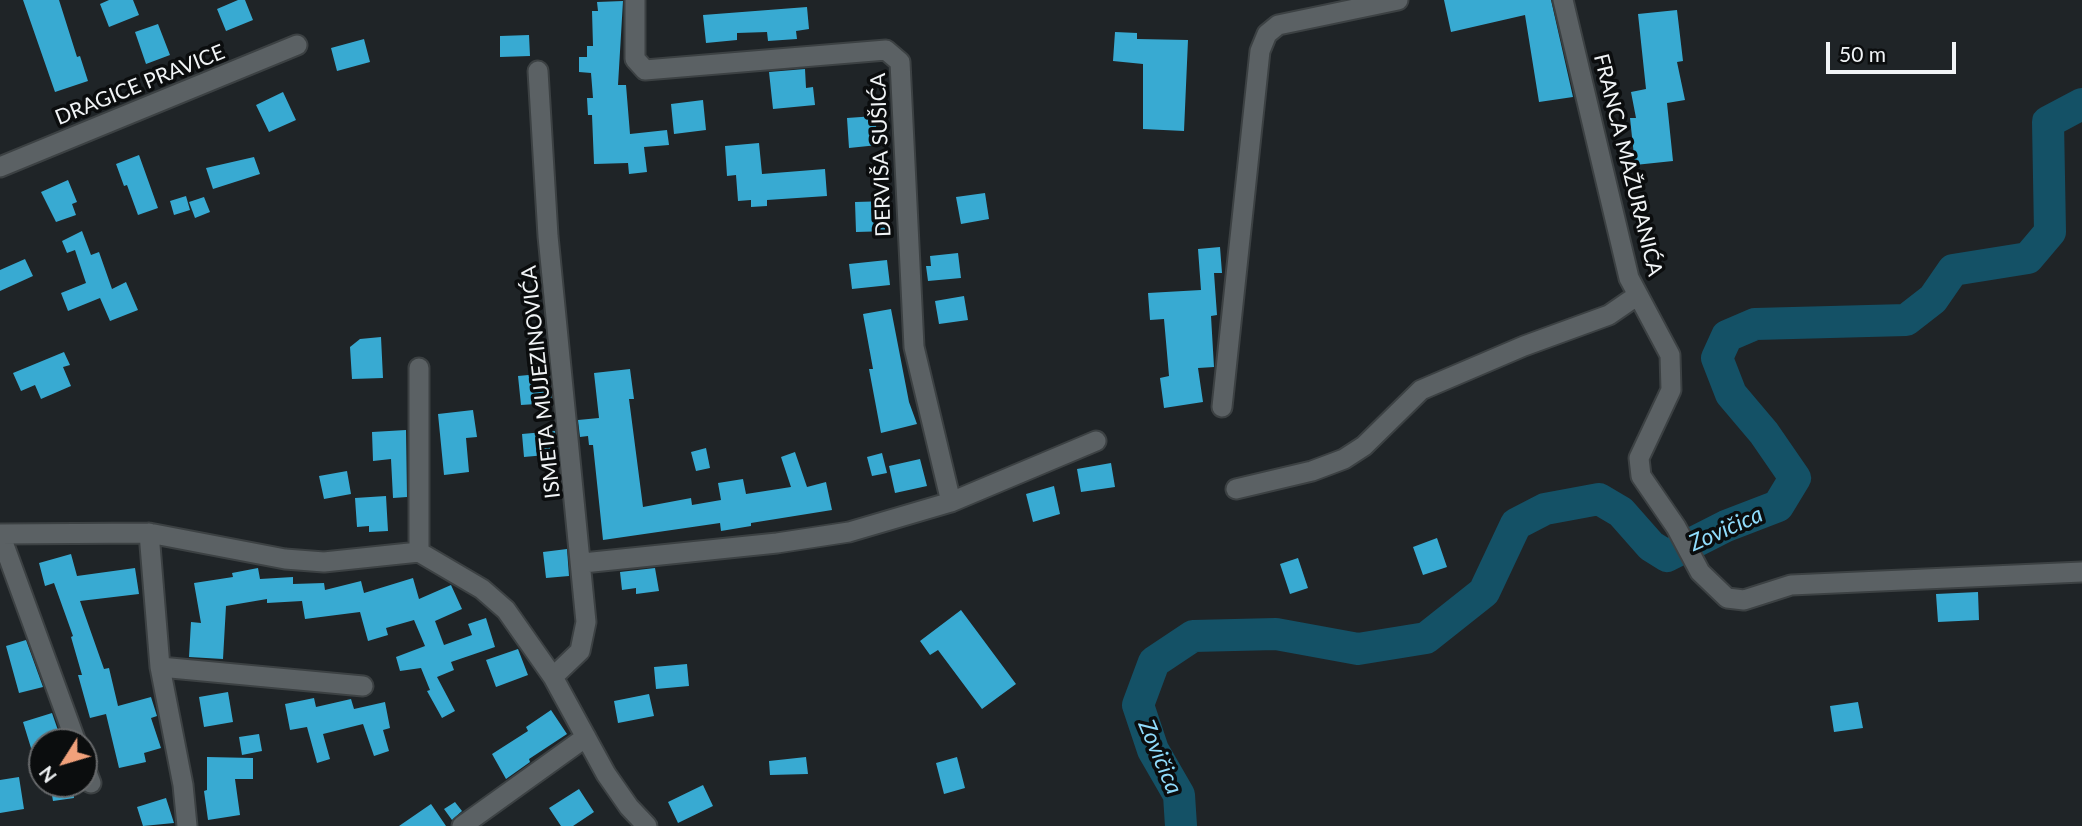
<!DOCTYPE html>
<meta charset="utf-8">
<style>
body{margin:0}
#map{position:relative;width:2082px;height:826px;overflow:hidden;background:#1f2427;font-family:Lato,sans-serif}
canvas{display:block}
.north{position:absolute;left:28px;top:728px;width:70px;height:70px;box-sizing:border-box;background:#0b0d0e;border:2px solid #67696b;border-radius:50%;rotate:233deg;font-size:19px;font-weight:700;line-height:28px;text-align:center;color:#f1f4f6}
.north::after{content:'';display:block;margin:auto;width:24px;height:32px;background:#f1a17b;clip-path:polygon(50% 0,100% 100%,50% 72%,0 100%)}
.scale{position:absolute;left:1826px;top:42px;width:130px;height:32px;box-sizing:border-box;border:4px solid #f1f4f6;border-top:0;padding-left:9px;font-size:21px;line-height:24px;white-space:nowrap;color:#f1f4f6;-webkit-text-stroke:5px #0b0d0e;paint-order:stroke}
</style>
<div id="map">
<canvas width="2082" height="826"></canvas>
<div class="north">N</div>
<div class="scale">50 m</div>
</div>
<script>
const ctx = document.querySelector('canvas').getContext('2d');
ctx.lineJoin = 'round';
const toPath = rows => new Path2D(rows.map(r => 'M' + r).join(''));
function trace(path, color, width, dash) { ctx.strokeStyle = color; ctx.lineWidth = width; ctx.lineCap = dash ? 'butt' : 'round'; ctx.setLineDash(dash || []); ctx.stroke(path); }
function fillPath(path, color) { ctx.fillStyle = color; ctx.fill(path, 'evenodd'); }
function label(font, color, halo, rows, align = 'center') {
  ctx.font = font + ' Lato,sans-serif'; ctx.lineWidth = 7; ctx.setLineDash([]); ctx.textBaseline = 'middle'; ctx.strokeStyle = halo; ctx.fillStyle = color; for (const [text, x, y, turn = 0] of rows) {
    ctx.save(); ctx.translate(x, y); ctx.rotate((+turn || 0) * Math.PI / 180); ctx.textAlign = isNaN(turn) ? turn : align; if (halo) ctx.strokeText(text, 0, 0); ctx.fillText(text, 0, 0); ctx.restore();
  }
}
trace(toPath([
 [1181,826,1179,795,1153,750,1138,705,1154,662,1193,636,1276,634,1358,649,1426,638,1484,592,1516,524,1545,509,1599,499,1621,512,1651,546,1667,556,1726,526,1778,506,1795,478,1764,433,1731,394,1717,358,1727,336,1755,324,1906,320,1933,299,1953,270,2028,258,2050,232,2048,122,2082,104]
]), '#145166', 32);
fillPath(toPath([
 [23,0,59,0,77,57,80,56,88,81,55,92],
 [109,0,133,0,139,15,109,27,100,4],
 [238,0,245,0,253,20,226,31,217,9],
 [1444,0,1551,0,1573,97,1539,102,1525,15,1451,32],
 [623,1,618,85,626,85,630,134,667,130,669,145,644,147,647,172,629,174,628,163,594,164,592,115,588,115,587,98,593,98,591,73,579,72,579,57,587,57,587,46,593,46,592,11,598,11,597,2],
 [807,7,809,29,796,31,797,39,768,41,767,32,737,33,737,40,706,43,703,15],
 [1677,10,1683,61,1677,62,1685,100,1667,103,1673,161,1635,165,1630,118,1636,118,1631,92,1646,89,1638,14],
 [158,24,170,55,146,64,135,32],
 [1115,32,1137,33,1137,39,1188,40,1184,131,1143,129,1143,64,1113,61],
 [529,35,530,56,500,57,500,36],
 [364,39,370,62,337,71,331,48],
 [805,69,806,88,813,87,815,105,773,109,769,72],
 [283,92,296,120,269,132,256,105],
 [703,100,706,130,674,134,671,104],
 [875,116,878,145,849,148,847,118],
 [759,143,762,174,825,169,827,196,767,200,767,206,751,207,751,200,738,201,736,175,727,176,725,146],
 [139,155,158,208,138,215,127,185,124,186,116,164],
 [254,157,260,174,213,189,206,168],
 [68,180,77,202,72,204,76,215,56,222,41,192],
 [985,193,989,219,961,224,956,197],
 [186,196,190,210,174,215,170,201],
 [204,197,210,212,195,218,189,202],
 [889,201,890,231,856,232,855,202],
 [82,231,91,255,99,252,112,289,126,282,138,310,110,321,100,298,68,311,61,293,86,283,75,250,67,253,62,241],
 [1220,247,1222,273,1214,273,1217,315,1211,316,1214,367,1198,368,1203,402,1164,408,1160,378,1169,376,1164,319,1150,320,1148,293,1201,290,1198,249],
 [958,253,961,278,928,281,926,266,931,266,930,256],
 [25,259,33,276,0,291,0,270],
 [887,260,890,285,852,289,849,264],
 [964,296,968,320,939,324,935,301],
 [891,309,909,402,917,424,881,433,869,369,873,369,863,314],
 [381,337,383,378,352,379,350,347,360,339],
 [64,352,70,365,63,367,71,386,41,399,35,385,21,391,13,373],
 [630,369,634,399,629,399,643,507,691,498,692,505,721,500,718,483,743,479,746,494,791,487,781,457,795,452,807,487,826,482,832,510,751,523,751,526,721,531,720,523,603,540,593,445,589,445,588,436,580,437,578,420,599,418,594,373],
 [549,373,552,403,521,405,518,376],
 [473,410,477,437,466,438,469,472,444,475,438,414],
 [406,430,407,497,393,498,391,459,373,461,372,432],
 [555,431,557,454,524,457,522,434],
 [706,448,710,468,696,471,691,452],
 [882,453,887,473,872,476,867,457],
 [920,459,927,486,895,493,889,466],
 [1111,463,1115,487,1081,492,1077,469],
 [347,471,351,494,324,499,319,476],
 [1054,486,1060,514,1033,522,1026,494],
 [386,496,388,531,369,532,369,526,357,527,355,498],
 [1437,538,1447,567,1423,575,1413,547],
 [567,549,569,576,546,578,543,552],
 [71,554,77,576,135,568,139,594,80,601,104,669,109,668,118,706,151,697,157,716,151,718,161,748,144,753,146,762,119,768,106,714,90,718,78,675,82,675,71,637,73,636,54,583,45,586,39,563],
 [1298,558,1308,588,1290,594,1280,564],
 [258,568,260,579,293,577,293,584,324,583,325,590,361,581,364,593,413,578,419,599,451,585,462,609,435,621,444,645,472,635,468,624,486,618,495,647,451,662,454,670,437,677,455,711,442,718,427,691,430,690,421,668,400,671,396,657,425,646,414,620,386,628,388,635,368,641,360,612,305,619,302,601,267,603,267,599,226,606,223,659,189,657,191,622,201,623,194,583,233,577,232,573],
 [655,568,659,591,636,594,636,588,622,590,620,572],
 [1978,592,1979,620,1938,622,1936,594],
 [961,610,1016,684,982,709,938,650,930,655,920,641],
 [26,640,43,687,19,693,6,646],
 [518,649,528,675,496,687,486,660],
 [687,664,689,686,656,689,654,667],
 [228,692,233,722,204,727,199,697],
 [649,694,654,716,618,723,614,701],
 [314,698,316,707,351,699,354,709,385,702,390,728,383,730,389,751,374,756,363,724,323,734,330,759,317,763,307,727,290,730,285,704],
 [1858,702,1863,728,1834,732,1830,706],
 [551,710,567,734,529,759,530,762,506,779,492,754,528,731,526,727],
 [52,713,61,739,42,742,42,745,31,748,23,722],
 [259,734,262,751,242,755,239,737],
 [207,757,253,758,253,779,235,779,240,815,208,820,204,791,207,790],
 [806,757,808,774,770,775,769,761],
 [957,757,965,788,944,794,936,763],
 [19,777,24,809,0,813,0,780],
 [50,784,72,784,74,798,53,801],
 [703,785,713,806,678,823,668,802],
 [579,789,594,812,573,826,561,826,549,808],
 [166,798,174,823,143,826,137,807],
 [455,802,462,811,452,820,444,809],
 [431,804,446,826,399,826]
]), '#38aad2');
const minor = toPath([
 [635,0,635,59,645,70,886,50,900,62,914,347,951,502],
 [1563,0,1629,278,1670,355,1671,390,1639,458,1641,476,1676,527,1700,572,1727,598,1744,600,1791,585,2082,572],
 [538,71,548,236,586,622,580,651,553,677],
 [0,167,297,45],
 [419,368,419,552],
 [1222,407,1260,51,1267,34,1278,25,1398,0],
 [1236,489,1312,471,1344,459,1364,446,1421,390,1524,346,1609,315,1638,295],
 [149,533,160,667,183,785,187,826],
 [0,534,149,533,285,559,324,562,419,552,482,589,506,610,553,677,606,774,629,807,647,826],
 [0,534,76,742],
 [583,563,777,543,849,532,951,502,1096,441],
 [160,667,363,686],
 [84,765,91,783],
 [462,826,586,737]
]);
trace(minor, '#3c4143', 23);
trace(minor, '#5b6164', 19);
label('21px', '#f1f4f6', '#0b0d0e', [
 ["DRAGICE PRAVICE",140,85,-22],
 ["DERVIŠA SUŠIĆA",881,155,-92],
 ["FRANCA MAŽURANIĆA",1628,165,76],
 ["ISMETA MUJEZINOVIĆA",541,382,-96]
]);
label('italic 23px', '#90dcfc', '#0b0d0e', [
 ["Zovičica",1726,529,-24],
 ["Zovičica",1160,757,67]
]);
</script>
